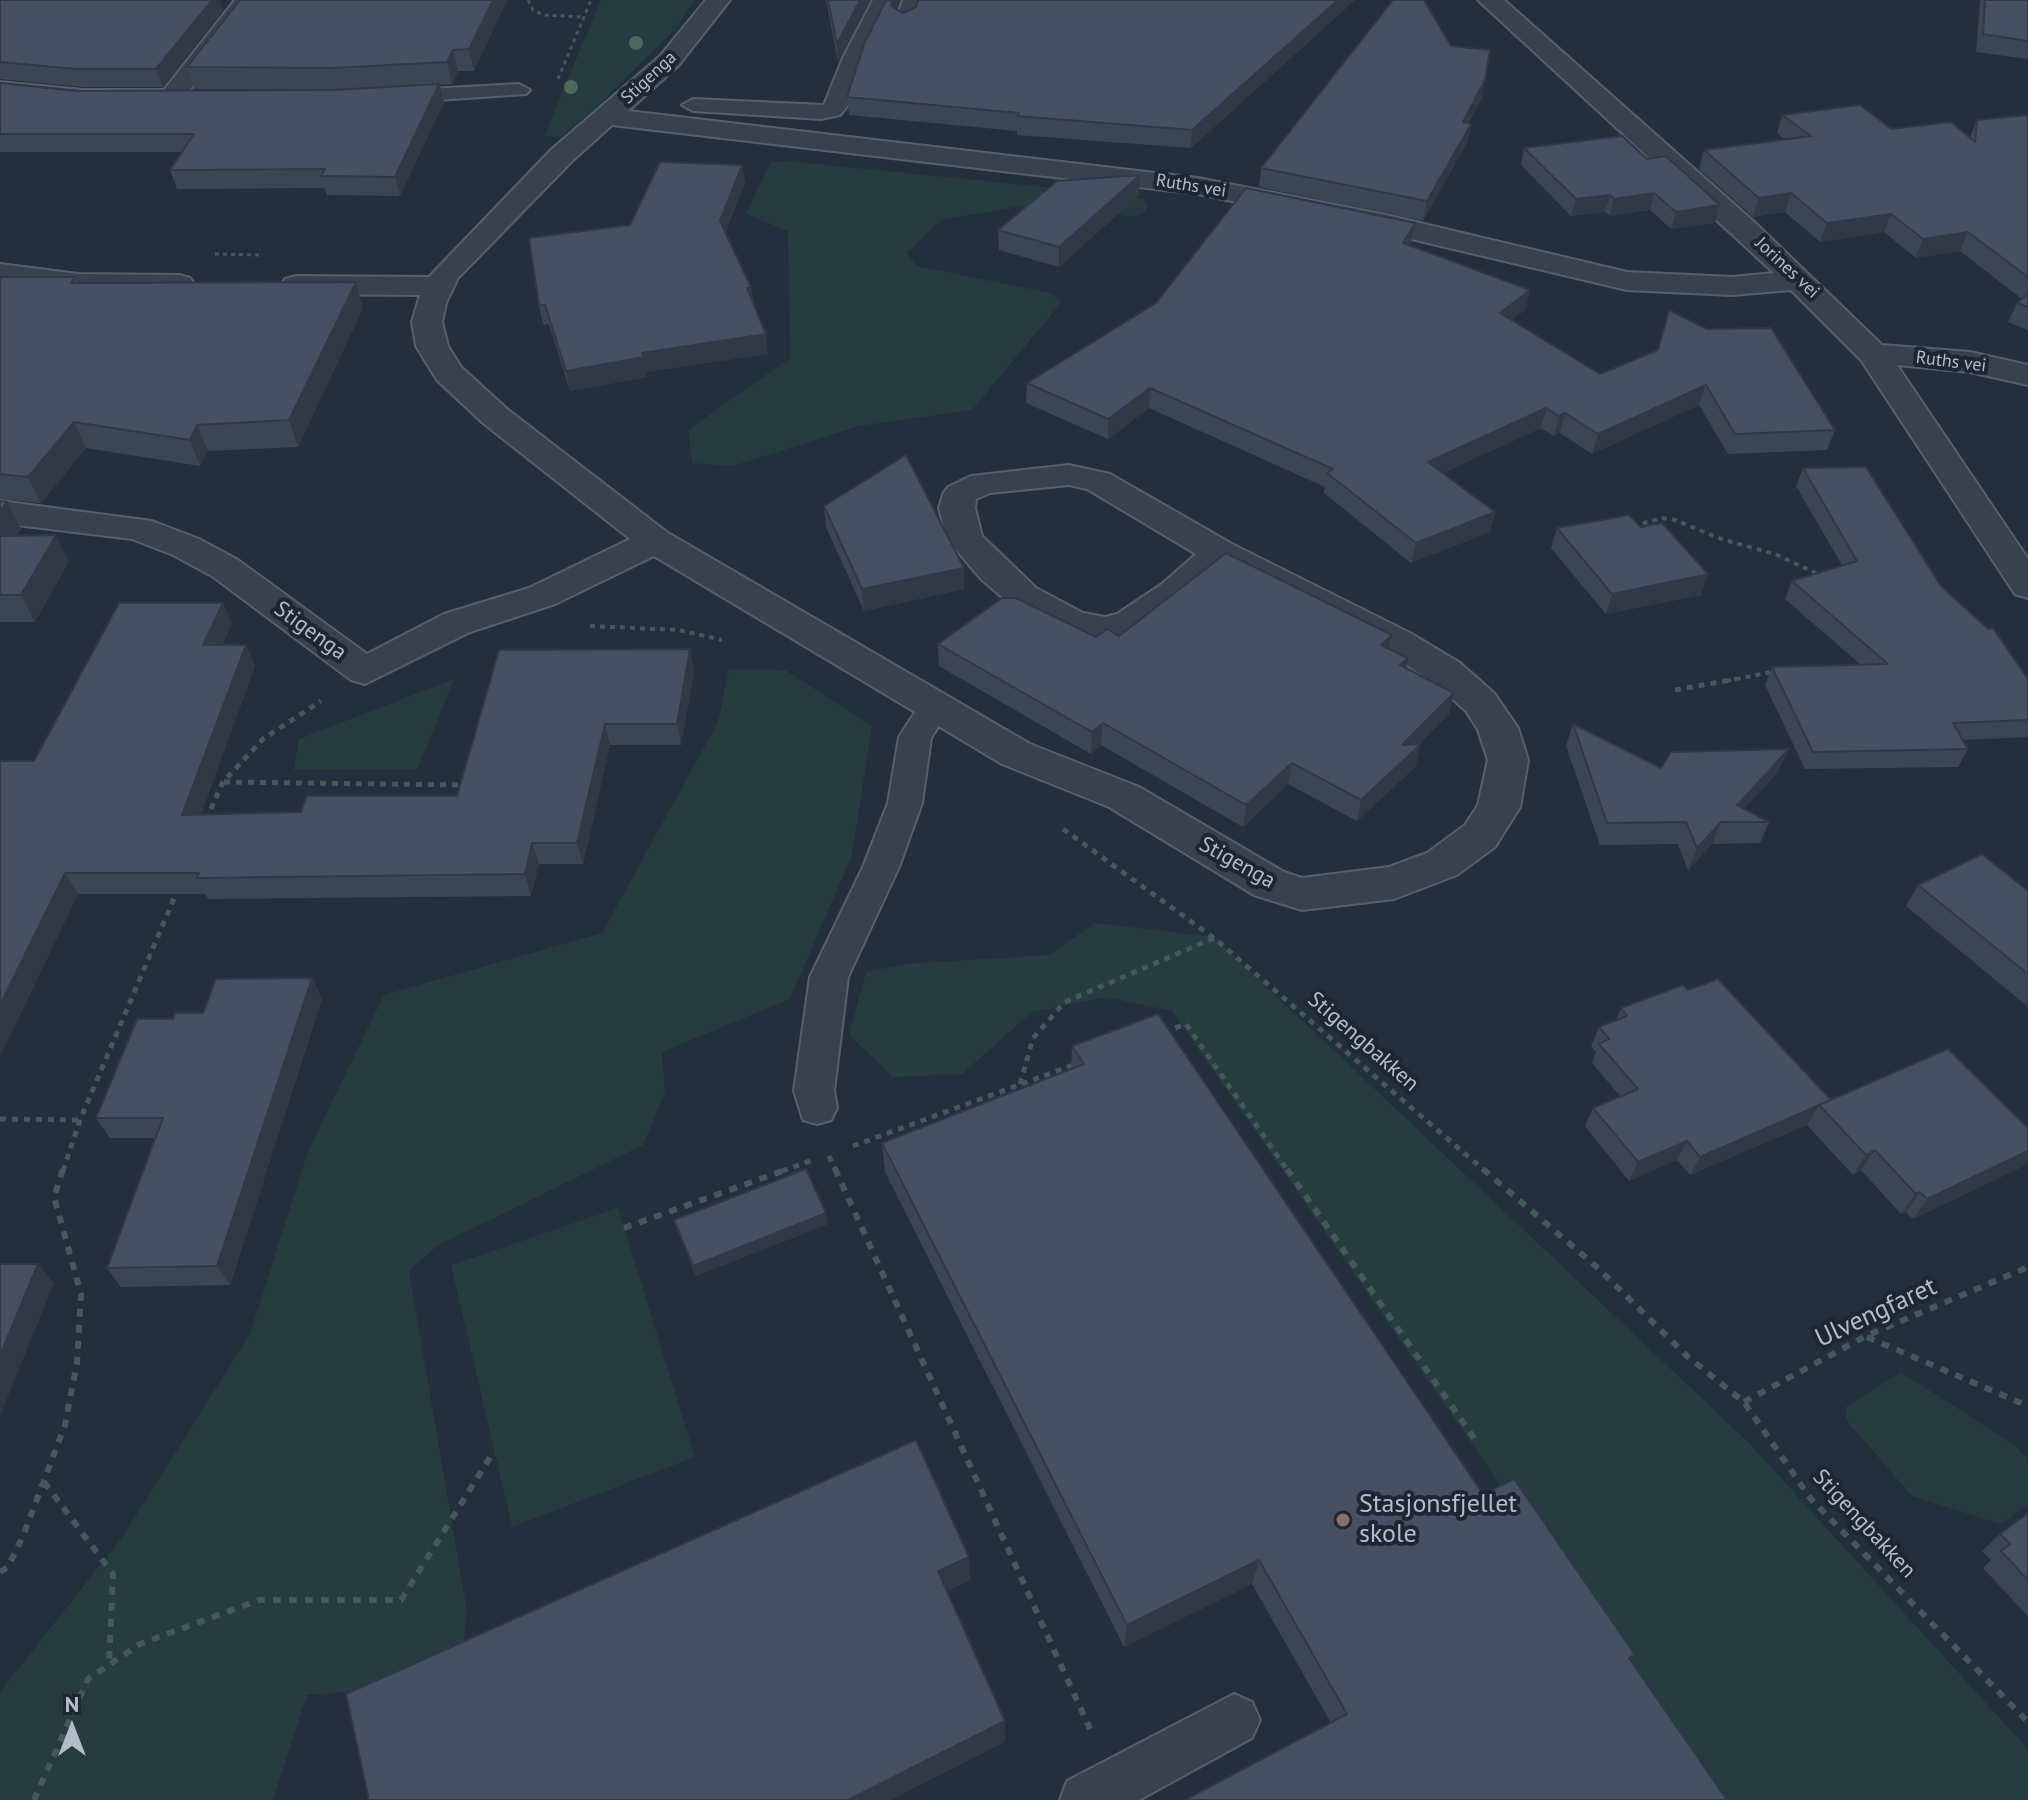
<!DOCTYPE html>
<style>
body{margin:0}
#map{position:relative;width:2028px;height:1800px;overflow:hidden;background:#242f3e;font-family:"PT Sans",sans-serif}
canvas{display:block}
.north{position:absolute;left:32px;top:1688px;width:80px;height:80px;-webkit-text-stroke:6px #1d2633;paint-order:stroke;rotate:0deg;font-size:22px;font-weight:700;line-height:32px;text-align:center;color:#b4bcc9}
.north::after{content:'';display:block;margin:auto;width:28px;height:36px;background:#b4bcc9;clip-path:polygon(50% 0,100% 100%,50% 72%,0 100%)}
</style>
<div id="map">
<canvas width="2028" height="1800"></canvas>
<div class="north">N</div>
</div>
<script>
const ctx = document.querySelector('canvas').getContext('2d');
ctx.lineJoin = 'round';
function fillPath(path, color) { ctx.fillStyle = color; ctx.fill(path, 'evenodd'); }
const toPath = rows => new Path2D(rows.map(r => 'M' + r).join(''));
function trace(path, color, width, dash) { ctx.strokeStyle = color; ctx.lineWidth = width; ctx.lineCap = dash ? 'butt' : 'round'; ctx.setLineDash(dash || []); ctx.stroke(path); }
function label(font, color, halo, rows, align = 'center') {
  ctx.font = font + ' "PT Sans",sans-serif'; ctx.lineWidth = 8; ctx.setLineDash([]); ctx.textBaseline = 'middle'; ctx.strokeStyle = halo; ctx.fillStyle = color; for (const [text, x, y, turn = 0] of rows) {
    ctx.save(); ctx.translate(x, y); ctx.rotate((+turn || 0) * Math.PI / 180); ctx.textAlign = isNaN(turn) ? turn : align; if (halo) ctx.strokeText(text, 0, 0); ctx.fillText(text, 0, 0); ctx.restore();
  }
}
fillPath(toPath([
 [601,0,694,0,678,26,594,109,561,137,544,136],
 [786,161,1115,194,1144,199,1147,206,1146,212,1131,217,1049,201,941,220,907,253,917,266,1051,293,1061,303,972,410,859,426,733,466,692,463,688,430,790,358,788,231,746,214,770,163],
 [729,669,785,670,872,726,852,855,790,999,662,1052,665,1092,643,1145,437,1246,409,1271,467,1611,463,1651,371,1690,307,1695,273,1800,0,1800,0,1692,123,1536,250,1334,308,1151,384,995,602,933,718,722],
 [454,679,417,770,294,770,299,739],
 [1095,923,1214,937,1748,1442,2028,1749,2028,1800,1719,1800,1172,1011,1106,997,1032,1012,962,1074,893,1077,849,1035,866,972,905,964,1049,955],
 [618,1208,695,1457,512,1527,451,1265],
 [1901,1372,2016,1446,2028,1460,2028,1504,2001,1524,1912,1496,1846,1420,1846,1407]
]), '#263c3f');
const lane = toPath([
 [873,0,893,0,863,58,849,104,840,115,821,119,693,111,682,105,693,99,824,105,843,58,873,0],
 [903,0,923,0,915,22,905,28,895,22,903,0],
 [519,84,530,90,526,94,393,103,382,97,393,91,519,84],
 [934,697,945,700,950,708,931,738,922,803,899,867,848,977,834,1091,837,1108,831,1120,817,1124,803,1120,794,1091,810,977,863,867,888,803,899,737,923,700,934,697],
 [1234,1694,1252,1702,1260,1720,1252,1738,1139,1800,1060,1800,1067,1781,1234,1694]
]);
const street = toPath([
 [235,0,259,0,180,103,83,106,0,98,0,82,83,90,164,90,235,0],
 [706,0,730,0,678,66,628,111,1198,178,1386,215,1627,272,1732,277,1774,273,1478,0,1504,0,1753,221,1882,345,1970,352,2028,365,2028,385,1970,372,1897,365,2028,559,2028,598,2015,594,1861,360,1791,290,1732,295,1627,290,1386,233,1198,194,612,125,572,161,458,278,446,303,442,322,448,346,461,367,507,409,668,533,1030,744,1139,787,1284,872,1302,878,1389,867,1427,853,1465,825,1478,805,1488,760,1478,730,1466,711,1432,681,1384,651,1223,568,1188,600,1143,630,1106,641,1073,635,1010,604,981,579,947,539,939,508,943,494,948,487,971,476,1069,465,1110,474,1232,544,1410,633,1460,663,1494,693,1518,728,1528,760,1520,807,1495,847,1457,875,1394,899,1302,910,1254,895,1109,807,1002,764,654,556,555,604,470,632,365,684,351,680,212,576,173,555,132,539,0,523,0,501,152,521,199,539,238,560,367,654,444,614,529,588,630,539,483,423,437,380,416,346,412,322,420,295,296,294,285,291,281,285,285,279,296,276,429,277,552,149,660,56,706,0],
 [1069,485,1087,489,1196,554,1162,584,1117,614,1105,617,1083,613,1036,588,982,536,975,508,976,499,990,493,1069,485],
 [0,264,78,274,179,275,190,278,194,284,190,290,179,293,78,292,0,282,0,264]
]);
trace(lane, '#565f6c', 4);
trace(street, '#565f6c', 4);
trace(toPath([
 [528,0,533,10,543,15,584,17],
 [558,79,591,0],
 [215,254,261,255]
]), '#44595c', 3, [4, 4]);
trace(toPath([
 [1633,526,1662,518,1675,520,1724,540,1775,554,1822,576],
 [590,626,679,630,722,640],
 [1726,681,1777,671]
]), '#44595c', 4, [5, 5]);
trace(toPath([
 [1675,690,1736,679],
 [224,782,466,785],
 [206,820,223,782,263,739,321,701],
 [1063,829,1214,938,1485,1171],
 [1164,1032,1186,1024,1288,1171],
 [1020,1084,1033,1038,1065,1002,1214,938],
 [0,1119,80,1120],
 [853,1146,1076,1064],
 [829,1156,836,1171],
 [63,1171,80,1120,178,889],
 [782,1171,813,1160]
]), '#44595c', 5, [6, 6]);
trace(toPath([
 [835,1169,1090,1729],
 [1287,1169,1476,1441],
 [1483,1169,1599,1269,1687,1356,1744,1402,1811,1499,2028,1722],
 [624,1228,788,1169],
 [1867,1337,2028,1406],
 [1744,1402,1866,1336,2028,1267],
 [44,1482,113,1574,109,1664],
 [0,1572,8,1567,23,1536,65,1425,77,1363,81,1294,54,1197,63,1169],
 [34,1800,88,1679,140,1644,259,1600,401,1600,494,1451]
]), '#44595c', 6, [8, 8]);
fillPath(lane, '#38414e');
fillPath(street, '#38414e');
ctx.fillStyle = '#4b6a5d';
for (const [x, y] of [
 [636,43],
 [571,87]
]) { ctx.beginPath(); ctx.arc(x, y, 7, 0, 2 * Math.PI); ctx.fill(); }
fillPath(toPath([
 [0,0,223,10,163,87,83,87,0,79],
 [507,0,474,71,458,71,452,84,440,85,444,102,400,196,327,195,324,188,177,189,170,170,181,152,0,152,0,83,76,91,301,90,194,89,187,67],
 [826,0,870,0,838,62],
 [918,0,1355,0,1191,148,1017,135,1017,131,849,115,847,97,897,10,903,13,916,7],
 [1980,0,2028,0,2028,59,1976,52],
 [1482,98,1468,124,1471,124,1467,143,1423,221,1259,187,1261,168],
 [1782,115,1970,137,1977,120,2028,115,2028,330,2008,322,2017,303,2022,299,1960,251,1916,258,1884,232,1820,242,1785,212,1753,217,1699,169,1704,150,1785,140,1777,133],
 [1622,136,1715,223,1671,229,1650,210,1610,216,1605,212,1571,216,1521,165,1524,148],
 [742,165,745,183,725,233,753,305,768,354,646,372,647,377,570,391,549,324,543,325,539,305,630,225],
 [1139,195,1059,267,999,250,998,230],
 [1415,223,1411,242,1409,245,1530,290,1525,310,1511,320,1600,374,1658,350,1835,430,1827,450,1728,454,1699,405,1592,454,1560,433,1554,436,1541,428,1443,473,1495,512,1490,532,1411,563,1324,493,1325,487,1149,408,1108,439,1026,403,1027,383],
 [0,277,75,277,78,283,363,308,298,447,208,451,200,466,86,448,41,503,0,499],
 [1803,468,1941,586,2028,679,2028,737,1963,740,1968,749,1958,767,1805,769,1765,685,1772,667,1860,664,1785,599,1792,581,1842,565,1796,486],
 [0,501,7,502,21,529,15,536,69,561,35,622,0,622],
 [824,506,964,589,864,611,826,527],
 [1557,528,1701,595,1606,614,1551,548],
 [223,603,232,624,222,645,246,645,255,666,201,814,301,812,457,796,694,670,681,745,610,745,583,864,539,864,531,896,208,899,205,894,78,894,0,1056,34,761],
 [1392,635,1389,649,1408,658,1406,668,1454,693,1449,714,1419,744,1416,766,1357,821,1288,784,1243,827,1101,745,1091,754,939,666,938,644,1119,636],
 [1573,724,1661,768,1779,771,1744,809,1769,822,1760,843,1712,844,1688,870,1678,844,1600,845,1566,746],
 [1918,885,2028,891,2028,1007,1906,906],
 [312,978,322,999,230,1285,121,1287,107,1268,156,1138,110,1138,96,1118,173,1019,203,1013],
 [1688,990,1831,1100,2028,1151,2028,1164,1913,1219,1906,1212,1901,1214,1861,1170,1853,1175,1807,1125,1690,1175,1677,1160,1629,1181,1585,1126,1593,1108,1620,1096,1592,1063,1596,1052,1591,1046,1599,1027,1616,1020,1621,1008],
 [1072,1046,1483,1494,1635,1655,1631,1661,1331,1723,1252,1584,1124,1647,885,1172,882,1143,1071,1069],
 [674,1220,828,1224,696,1276,677,1230],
 [2028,1513,2028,1616,1983,1568,1991,1560,1982,1551,2000,1534]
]), '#3b4654');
fillPath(toPath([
 [212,0,220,0,223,10,163,87,156,69],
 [493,0,507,0,474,71,469,49],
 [860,0,870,0,838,62,837,44],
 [893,0,900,0,892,23,891,6],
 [1338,0,1355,0,1191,148,1192,130],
 [453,50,458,71,452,84,447,62],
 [1485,80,1482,98,1459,141,1463,122],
 [439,84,444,102,400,196,395,177],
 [1471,124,1467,143,1423,221,1427,201],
 [742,165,745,183,722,240,720,221],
 [1140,175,1139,195,1059,267,1059,247],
 [1654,193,1650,210,1610,216,1614,199],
 [1791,193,1785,212,1753,217,1759,198],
 [1610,195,1605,212,1571,216,1576,199],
 [1720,205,1715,223,1671,229,1676,212],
 [1891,214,1884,232,1820,242,1827,223],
 [1415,223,1411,242,1400,262,1403,243],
 [1968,232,1960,251,1916,258,1923,239],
 [356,282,363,308,298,447,289,420],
 [751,287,754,306,747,288],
 [1530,290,1525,310,1495,333,1500,313],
 [766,334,768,354,646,372,647,377,570,391,566,371,642,353],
 [1706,385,1699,405,1592,454,1598,434],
 [1150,388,1149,408,1108,439,1108,419],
 [1546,408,1541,428,1424,482,1428,462],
 [1565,413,1560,433,1554,436,1559,416],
 [74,422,86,448,41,503,28,477],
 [197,425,208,451,200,466,190,440],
 [7,502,21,529,0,555,0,511],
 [1495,512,1490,532,1411,563,1416,543],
 [56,535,69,561,35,622,21,595],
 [964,568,964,589,864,611,862,589],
 [1708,574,1701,595,1606,614,1612,594],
 [223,603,232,624,212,666,203,645],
 [1392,635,1387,656,1381,645],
 [246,645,255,666,193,836,182,815],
 [690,649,694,670,681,745,677,724],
 [1408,658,1403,680,1400,665],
 [1454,693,1449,714,1397,766,1402,745],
 [1103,723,1101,745,1091,754,1092,732],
 [605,724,610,745,583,864,577,843],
 [1421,744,1416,766,1357,821,1361,800],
 [1789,749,1779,771,1732,822,1737,805],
 [1292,763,1288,784,1243,827,1246,805],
 [1721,822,1712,844,1688,870,1697,848],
 [532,843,539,864,531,896,525,874],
 [65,873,78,894,0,1056,0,1005],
 [312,978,322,999,230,1285,217,1266],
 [1818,1107,1807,1125,1690,1175,1700,1157],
 [1687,1141,1677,1160,1629,1181,1638,1162],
 [1875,1150,1861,1170,1853,1175,1866,1155],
 [2028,1151,2028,1164,1913,1219,1927,1199],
 [1920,1192,1906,1212,1901,1214,1916,1194],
 [826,1213,828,1224,696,1276,693,1266],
 [38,1264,54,1283,0,1416,0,1355],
 [969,1557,970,1581,940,1594,938,1571],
 [1259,1560,1252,1584,1124,1647,1127,1625],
 [1005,1721,1005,1742,891,1800,848,1800]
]), '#303945');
const building = toPath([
 [0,0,212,0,156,69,76,69,0,62,0,0],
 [240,0,493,0,469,49,453,50,447,62,332,68,187,67,240,0],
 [828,0,860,0,837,44,828,0],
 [886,0,893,0,891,6,903,13,916,7,918,0,1338,0,1192,130,1017,116,1019,113,847,97,865,42,886,0],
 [1393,0,1424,0,1451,46,1490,50,1485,80,1463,122,1471,124,1427,201,1261,168,1393,0],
 [1985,0,2028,0,2028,41,1983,34,1985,0],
 [0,83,76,91,333,90,439,84,395,177,321,176,325,169,170,170,194,134,0,134,0,83],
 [1860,105,1891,129,1951,122,1975,142,1977,120,2028,115,2028,277,1968,232,1923,239,1891,214,1827,223,1791,193,1759,198,1704,150,1811,136,1782,115,1860,105],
 [1622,136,1647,159,1666,156,1720,205,1676,212,1654,193,1614,199,1610,195,1576,199,1524,148,1622,136],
 [660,162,742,165,720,221,751,287,747,288,766,334,642,353,644,357,566,371,545,305,539,305,529,238,630,225,660,162],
 [1140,175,1059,247,998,230,1057,181,1140,175],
 [1246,188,1415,223,1403,243,1530,290,1500,313,1600,374,1658,350,1669,310,1707,329,1771,328,1835,430,1735,434,1706,385,1598,434,1565,413,1559,416,1546,408,1428,462,1495,512,1416,543,1327,473,1333,469,1150,388,1108,419,1027,383,1156,303,1246,188],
 [0,277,75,277,71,283,356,282,289,420,197,425,190,440,74,422,28,477,0,474,0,277],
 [2028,294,2028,307,2017,303,2028,294],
 [906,455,964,568,862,589,824,506,906,455],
 [1866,467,1941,586,1988,629,1993,628,2028,679,2028,720,1953,723,1968,749,1813,752,1772,667,1888,664,1792,581,1857,561,1803,468,1866,467],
 [0,501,7,502,0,511,0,501],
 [1629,515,1641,527,1662,523,1708,574,1612,594,1557,528,1629,515],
 [56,535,21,595,0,595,0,536,56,535],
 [1226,553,1392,635,1381,645,1408,658,1400,665,1454,693,1402,745,1421,744,1361,800,1292,763,1246,805,1103,723,1092,732,938,644,1002,598,1016,598,1096,637,1107,629,1119,636,1226,553],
 [119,603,223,603,203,645,246,645,182,815,301,812,307,796,457,796,499,650,690,649,677,724,605,724,577,843,532,843,525,874,197,878,199,873,65,873,0,1005,0,761,34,761,119,603],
 [1573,724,1661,768,1671,752,1789,749,1737,805,1769,822,1721,822,1697,848,1686,822,1607,823,1573,724],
 [1982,854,2028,891,2028,974,1918,885,1982,854],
 [312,978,217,1266,107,1268,163,1118,96,1118,137,1019,173,1019,175,1013,203,1013,216,979,312,978],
 [1718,979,1831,1100,1700,1157,1687,1141,1638,1162,1593,1108,1638,1089,1599,1044,1609,1039,1599,1027,1627,1016,1621,1008,1683,985,1688,990,1718,979],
 [1158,1014,1483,1494,1514,1479,1635,1655,1629,1658,1727,1800,1185,1800,1347,1714,1259,1560,1127,1625,882,1143,1084,1064,1072,1046,1158,1014],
 [1948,1049,2028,1128,2028,1151,1927,1199,1920,1192,1916,1194,1875,1150,1866,1155,1819,1105,1948,1049],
 [806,1169,826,1213,693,1266,674,1220,806,1169],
 [0,1264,38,1264,0,1355,0,1264],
 [916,1440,969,1557,938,1571,1005,1721,848,1800,369,1800,346,1694,916,1440],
 [2028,1513,2028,1580,2001,1551,2010,1544,2000,1534,2028,1513]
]);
fillPath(building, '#455162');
trace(building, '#303945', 2);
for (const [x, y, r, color] of [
 [1343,1520,8,"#8d6e63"]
]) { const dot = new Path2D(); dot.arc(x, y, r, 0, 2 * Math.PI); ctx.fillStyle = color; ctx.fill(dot); trace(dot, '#1d2633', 3); }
label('18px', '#b4bcc9', '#1d2633', [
 ["Stigenga",649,78,-43],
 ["Ruths vei",1191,186,9],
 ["Jorines vei",1787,268,43],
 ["Ruths vei",1951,362,7]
]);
label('22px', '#b4bcc9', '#1d2633', [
 ["Stigenga",310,631,36],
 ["Stigenga",1237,863,29],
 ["Stigengbakken",1363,1042,41],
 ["Stigengbakken",1864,1524,47]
]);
label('26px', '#b4bcc9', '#1d2633', [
 ["Ulvengfaret",1876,1313,-25]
]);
label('26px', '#b4bcc9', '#1d2633', [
 ["Stasjonsfjellet",1359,1505],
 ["skole",1359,1535]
], 'left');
</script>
